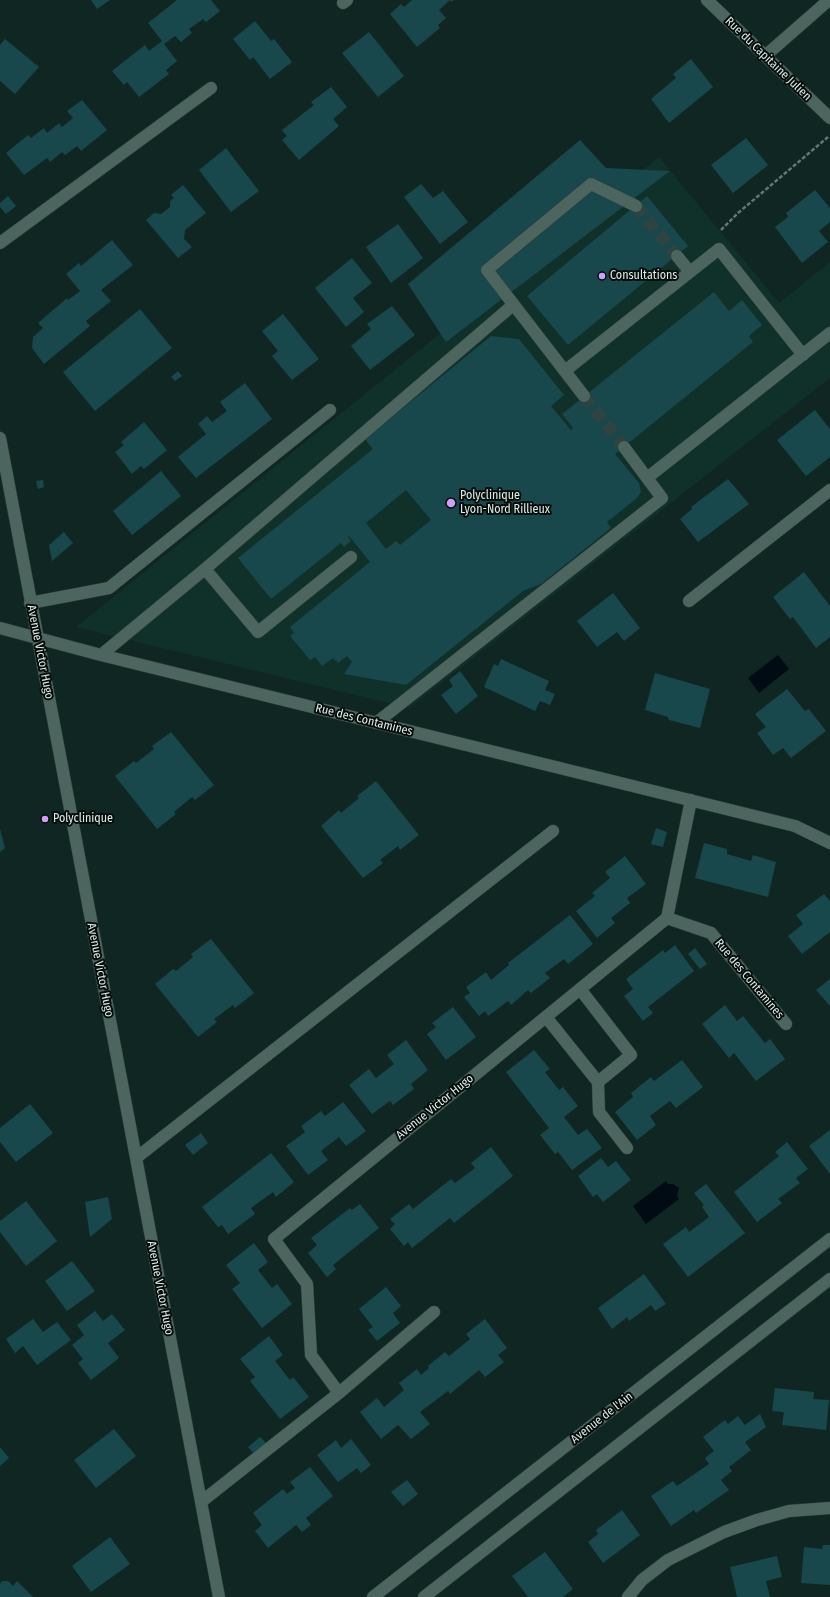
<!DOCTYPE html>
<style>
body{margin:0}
canvas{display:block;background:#102622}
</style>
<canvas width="830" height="1597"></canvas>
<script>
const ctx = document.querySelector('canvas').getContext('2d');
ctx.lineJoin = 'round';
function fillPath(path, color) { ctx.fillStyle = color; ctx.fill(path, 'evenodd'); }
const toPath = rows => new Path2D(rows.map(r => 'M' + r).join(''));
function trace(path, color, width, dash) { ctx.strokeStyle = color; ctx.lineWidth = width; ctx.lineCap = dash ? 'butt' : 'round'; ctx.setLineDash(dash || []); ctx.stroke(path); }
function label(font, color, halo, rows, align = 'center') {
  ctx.font = font + ' "Fira Sans Condensed",sans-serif'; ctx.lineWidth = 4; ctx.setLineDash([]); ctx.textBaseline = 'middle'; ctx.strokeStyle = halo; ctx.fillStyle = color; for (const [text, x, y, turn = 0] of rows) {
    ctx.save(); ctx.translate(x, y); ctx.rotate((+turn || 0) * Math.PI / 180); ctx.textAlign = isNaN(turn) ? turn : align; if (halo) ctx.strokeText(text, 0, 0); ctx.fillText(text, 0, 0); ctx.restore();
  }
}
fillPath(toPath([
 [659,157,779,303,830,262,830,378,409,708,76,627]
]), '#10302a');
fillPath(toPath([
 [778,655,789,669,759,693,748,678],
 [666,1181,668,1184,673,1184,679,1188,677,1196,679,1199,646,1224,633,1206]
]), '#000b14');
fillPath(toPath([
 [91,0,110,0,97,9],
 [177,0,211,0,220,11,206,22,203,19,189,29,192,33,181,42,175,36,164,44,177,61,166,70,169,74,139,97,127,82,124,85,112,71,145,45,149,51,162,41,148,23],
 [412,0,454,0,451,2,450,0,439,10,446,18,438,25,440,28,417,47,390,14,401,4,404,7],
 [255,21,271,41,274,39,292,62,270,79,253,57,250,60,233,39],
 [369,32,404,76,378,97,342,53],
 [5,39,39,67,15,94,0,81,0,45],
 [691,59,713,87,669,123,651,99,676,78,673,74],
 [331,87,347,107,333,119,339,126,299,160,282,140,287,136,282,130,314,105,311,102],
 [82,100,107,130,81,151,77,146,65,155,62,152,50,162,47,158,24,175,6,153,28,135,31,138,44,128,47,133,59,123,62,127,73,118,67,111],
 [746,138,768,165,733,193,711,165],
 [580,140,606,168,670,171,446,342,408,284],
 [226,148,259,191,231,212,199,170],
 [421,184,433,198,443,191,468,222,440,244,404,197],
 [183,185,206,213,185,230,184,239,192,247,178,258,146,220,154,213,161,214,170,207,170,201,174,198,171,195],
 [815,190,830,208,830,222,819,231,828,242,802,263,775,227,788,217,786,213],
 [8,196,16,206,6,214,0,207,0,203],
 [647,196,688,246,568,345,527,296],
 [398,224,423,258,391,283,366,247],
 [112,240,133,265,101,290,111,301,86,321,90,326,44,364,32,348,33,337,43,328,38,323,67,298,68,300,80,291,66,274,79,263,81,266],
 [352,258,372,283,353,298,364,312,346,327,315,288],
 [714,292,729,311,742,300,762,325,749,336,753,342,615,454,639,483,641,492,637,498,607,522,611,528,541,584,523,591,406,685,344,674,352,662,347,656,338,663,333,658,322,666,315,657,310,660,290,636,294,633,290,627,370,562,349,536,348,537,351,541,344,547,341,543,271,599,238,558,373,449,365,439,491,336,519,339,564,395,551,406,571,430,573,428,562,414],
 [406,490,431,520,400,545,396,541,386,549,366,523],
 [392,306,415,335,370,370,351,346,371,329,367,324],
 [140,309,172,348,95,411,63,372],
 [283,314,319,359,292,380,272,356,278,351,262,331],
 [178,371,182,376,175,381,171,377],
 [245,383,272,419,196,478,178,457,206,434,198,424,207,416,212,422,227,411,220,402],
 [815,410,830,429,830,457,806,476,777,440],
 [144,422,167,450,144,469,141,466,132,474,115,452,124,445,121,442],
 [161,471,181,496,132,535,113,511],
 [728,479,749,504,698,542,680,519,692,509,691,507],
 [43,480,44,487,38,489,36,481],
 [64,532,73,543,52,561,49,545],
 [804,572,830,606,830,637,816,648,793,617,790,619,773,597],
 [613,593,640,628,624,641,617,632,597,647,577,621],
 [501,659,549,681,545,690,555,694,550,705,540,701,535,711,484,687,494,664,498,666],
 [460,671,478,696,456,714,441,695,453,686,449,680],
 [655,673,710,689,700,728,669,720,668,717,645,710],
 [787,689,805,711,809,709,826,731,791,758,783,748,773,755,757,733,766,727,755,714],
 [171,732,214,785,195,800,192,797,174,812,176,814,157,829,115,776,134,761,136,763,154,749,152,746],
 [376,781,419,835,400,850,398,846,380,860,383,863,363,878,321,826,339,810,341,813,359,798,357,796],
 [656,828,667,832,663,847,651,844],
 [0,829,5,848,0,852],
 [704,843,727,849,727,854,751,861,753,855,776,862,768,897,695,878],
 [625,856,646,884,627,898,630,903,611,918,615,923,597,938,576,911,595,896,592,893,610,878,605,872],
 [824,894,830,901,830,932,802,954,788,936,803,924,796,915],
 [570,915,593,944,568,964,564,959,545,973,550,978,531,993,528,990,511,1005,508,1001,488,1016,485,1011,479,1016,464,997,470,993,466,987,486,972,491,980,509,965,508,963],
 [211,939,254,993,235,1008,233,1005,214,1019,217,1022,198,1037,155,984,173,969,176,971,193,957,191,954],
 [675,945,694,971,648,1007,653,1013,643,1021,624,996,633,989,626,979,663,950,665,953],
 [695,948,707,964,700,969,688,954],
 [830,979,830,1006,816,990],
 [725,1005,737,1021,743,1016,765,1043,770,1039,785,1059,756,1081,734,1053,729,1058,702,1024],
 [453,1007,476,1037,446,1060,427,1034,436,1027,432,1023],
 [406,1040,428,1070,411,1084,414,1089,393,1105,390,1101,372,1114,349,1085,369,1069,376,1078,394,1064,387,1055],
 [534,1050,550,1069,545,1072,559,1090,563,1087,578,1106,564,1117,578,1135,587,1129,602,1148,572,1170,558,1152,555,1154,540,1135,549,1128,506,1072],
 [682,1060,703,1087,676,1108,670,1101,650,1116,656,1125,637,1140,615,1112,633,1097,631,1093,651,1077,654,1081],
 [343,1102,366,1131,346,1146,339,1137,321,1151,328,1160,308,1175,286,1146,305,1132,301,1126,321,1111,325,1116],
 [30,1104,53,1133,16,1162,0,1142,0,1128],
 [830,1130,830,1174,809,1146],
 [201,1133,208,1143,193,1155,185,1145],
 [787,1142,808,1169,796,1178,800,1183,778,1199,782,1203,757,1222,734,1192,779,1156,775,1152],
 [491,1147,513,1176,454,1223,450,1218,412,1248,408,1242,404,1246,390,1229,395,1224,390,1219,409,1204,413,1209,451,1179,455,1183,475,1168,471,1163],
 [271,1153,294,1182,276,1197,273,1192,251,1208,255,1214,228,1234,222,1225,218,1227,202,1207],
 [601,1158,608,1167,616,1161,631,1180,603,1202,597,1194,593,1197,578,1176],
 [706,1184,745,1233,688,1277,663,1244,686,1227,689,1232,709,1217,702,1207,704,1205,694,1193],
 [108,1197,112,1219,90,1237,85,1202],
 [26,1201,57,1241,26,1266,0,1232,0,1221],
 [360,1204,379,1228,333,1265,336,1269,327,1277,308,1253,317,1245,311,1238,350,1208,352,1210],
 [254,1243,268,1262,258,1270,272,1288,277,1284,292,1304,262,1328,232,1289,240,1283,226,1265],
 [72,1261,95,1291,67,1311,45,1281],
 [644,1274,666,1304,655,1311,651,1305,629,1321,627,1317,612,1329,598,1308],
 [386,1287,401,1306,393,1313,400,1323,377,1341,368,1330,373,1327,359,1309],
 [95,1311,103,1321,112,1314,125,1330,108,1343,119,1358,91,1380,78,1363,83,1359,72,1345,84,1335,77,1325],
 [33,1319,43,1332,57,1322,71,1340,37,1365,23,1346,15,1353,6,1339],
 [485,1319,507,1348,498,1355,504,1362,485,1377,479,1370,450,1394,448,1391,420,1412,430,1424,411,1439,398,1425,381,1439,360,1412,377,1398,384,1407,404,1390,399,1383,417,1369,421,1375,429,1368,428,1366,445,1352,449,1356,470,1339,466,1334],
 [269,1336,283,1355,275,1361,290,1380,293,1377,309,1397,280,1419,250,1381,255,1377,240,1359],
 [775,1388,814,1392,813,1399,829,1400,826,1430,782,1425,784,1412,772,1411],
 [760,1414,766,1427,745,1442,751,1450,729,1467,732,1471,721,1480,729,1490,696,1513,694,1510,671,1526,651,1496,673,1481,677,1486,709,1464,705,1458,714,1451,703,1437,725,1420,728,1424,738,1416,745,1425],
 [114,1429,136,1456,96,1488,74,1460],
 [260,1437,268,1445,255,1455,248,1447],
 [351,1439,371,1465,361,1473,357,1468,338,1482,317,1455,336,1440,341,1448],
 [0,1447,9,1458,0,1466],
 [310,1467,333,1496,306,1518,311,1525,302,1532,296,1525,268,1548,255,1531,262,1525,253,1513,283,1489,287,1494,295,1488,290,1482],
 [407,1480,418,1494,403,1506,391,1492],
 [622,1510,640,1535,603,1563,588,1542,598,1534,596,1530],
 [110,1537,130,1564,91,1592,72,1566],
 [823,1545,830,1545,830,1585,801,1583,804,1547,822,1549],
 [545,1552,573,1589,563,1597,528,1597,512,1576],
 [777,1556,782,1577,766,1581,770,1597,737,1597,730,1567],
 [2,1581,8,1581,13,1586,17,1581,33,1597,0,1597,0,1584]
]), '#18474c');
trace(toPath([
 [636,206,677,256],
 [584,396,624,447]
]), '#2f4440', 12, [12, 6]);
const minor = toPath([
 [707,0,830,118],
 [343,3,347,0],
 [765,56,829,0],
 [0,243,211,88],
 [677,256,690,272],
 [566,370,719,249,803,355],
 [584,396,487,270,591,184,636,206],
 [0,438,219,1597],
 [624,447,647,478],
 [205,569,258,632,351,557],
 [689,601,830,490],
 [30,603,109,588,330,410],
 [0,628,101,655,795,826,830,843],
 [101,655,205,569,513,305],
 [376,723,662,498,647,478,830,333],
 [667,918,711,933,786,1024],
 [580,989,631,1055,598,1082],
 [546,1017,598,1082,599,1112,627,1148],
 [136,1158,553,831],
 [339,1393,311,1355,307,1284,274,1239,667,918,691,800],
 [201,1502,339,1393,434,1312],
 [373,1597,830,1239],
 [424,1597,830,1279],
 [628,1597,642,1580,668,1560,724,1532,757,1520,789,1511,830,1508]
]);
trace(minor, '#313f3b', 13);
trace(toPath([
 [721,230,738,213,828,137]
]), '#637672', 2.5, [4, 2]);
trace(minor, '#4d655f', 12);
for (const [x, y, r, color] of [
 [602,276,4,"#d29dfd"],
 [451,503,5,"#d29dfd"],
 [45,819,4,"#d29dfd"]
]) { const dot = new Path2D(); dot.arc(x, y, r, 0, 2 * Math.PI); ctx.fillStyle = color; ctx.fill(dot); trace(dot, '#050d0b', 1.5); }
label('12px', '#deebe7', '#050d0b', [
 ["Rue du Capitaine Julien",768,59,44],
 ["Avenue Victor Hugo",40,652,79],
 ["Rue des Contamines",364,720,14],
 ["Avenue Victor Hugo",100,970,79],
 ["Rue des Contamines",749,979,50],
 ["Avenue Victor Hugo",435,1107,-39],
 ["Avenue Victor Hugo",160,1288,79],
 ["Avenue de l'Ain",602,1418,-38]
]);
label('12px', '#deebe7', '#050d0b', [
 ["Consultations",610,276],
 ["Polyclinique",460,496],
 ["Lyon-Nord Rillieux",460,510],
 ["Polyclinique",53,819]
], 'left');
</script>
